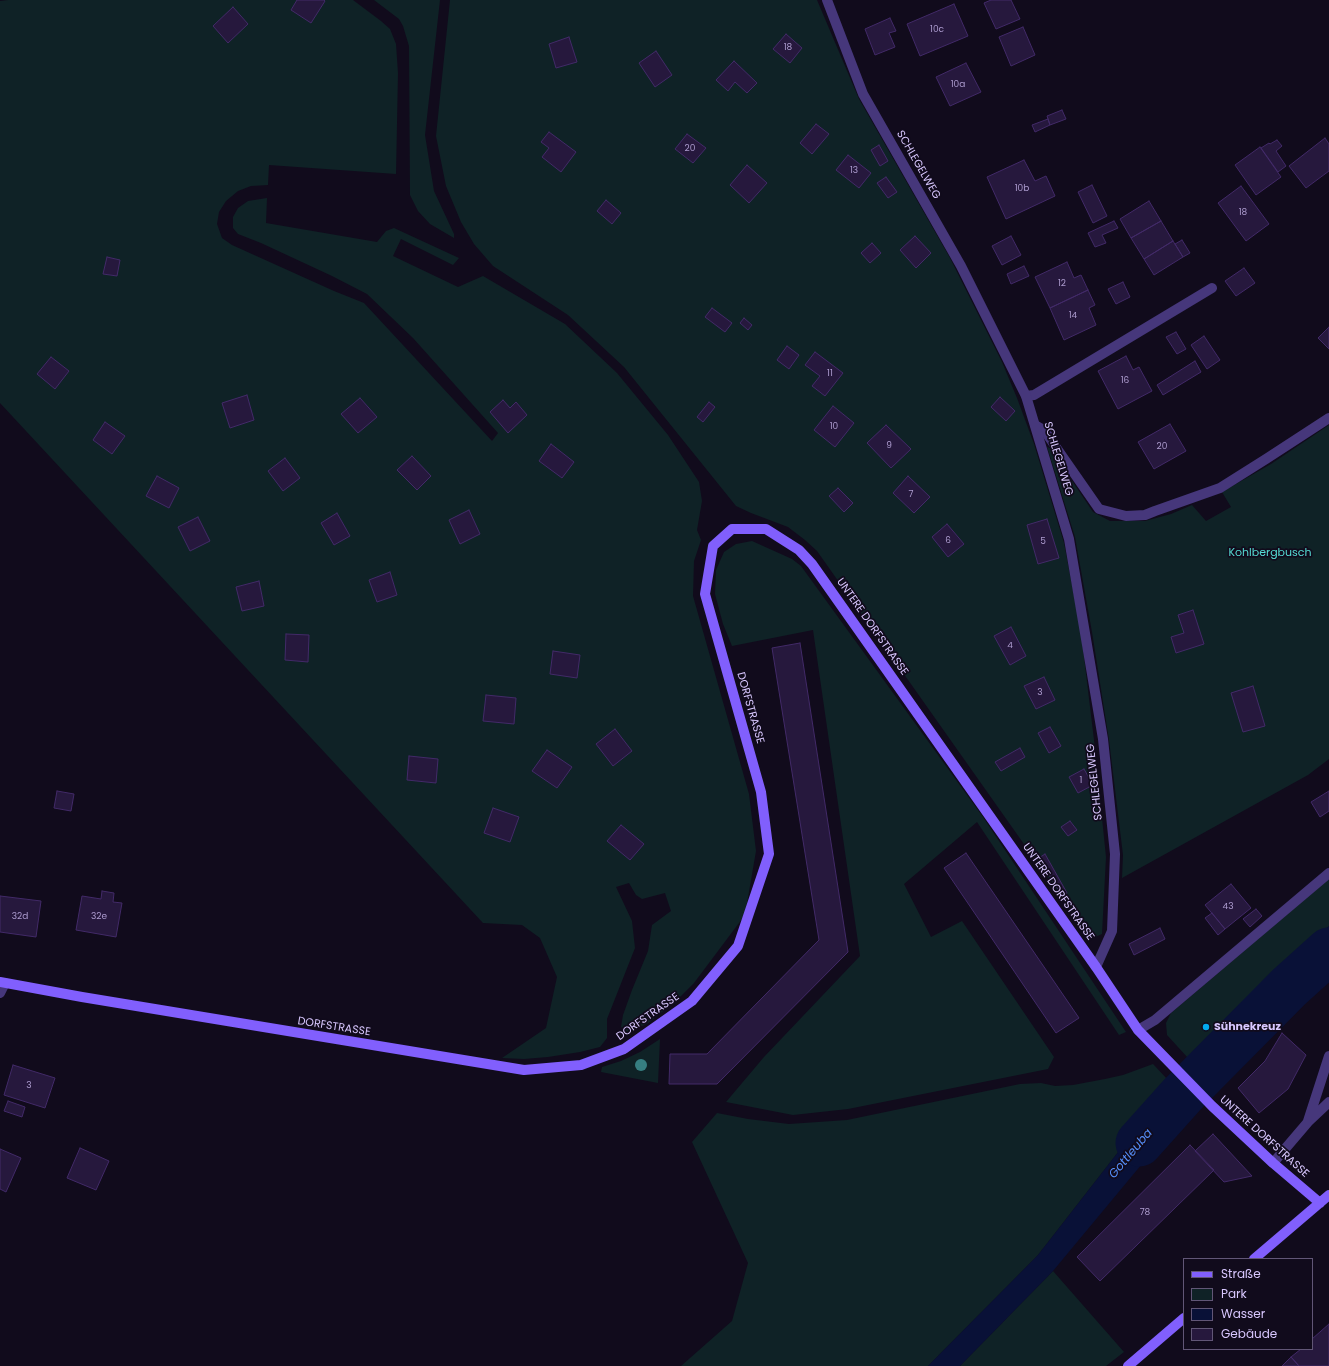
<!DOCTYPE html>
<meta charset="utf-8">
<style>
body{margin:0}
#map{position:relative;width:1329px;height:1366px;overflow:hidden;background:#110b1c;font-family:Poppins,sans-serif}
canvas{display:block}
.legend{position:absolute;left:1183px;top:1258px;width:130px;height:92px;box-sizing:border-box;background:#110b1c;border:1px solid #615676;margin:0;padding:5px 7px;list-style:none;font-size:12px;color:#d8c7fe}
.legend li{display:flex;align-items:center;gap:8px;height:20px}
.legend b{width:20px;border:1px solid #615676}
</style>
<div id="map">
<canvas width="1329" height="1366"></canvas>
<ul class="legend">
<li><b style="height:5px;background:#815ffd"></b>Straße</li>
<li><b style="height:11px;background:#0f2226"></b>Park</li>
<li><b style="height:11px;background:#091137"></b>Wasser</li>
<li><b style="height:11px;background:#26183d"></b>Gebäude</li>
</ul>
</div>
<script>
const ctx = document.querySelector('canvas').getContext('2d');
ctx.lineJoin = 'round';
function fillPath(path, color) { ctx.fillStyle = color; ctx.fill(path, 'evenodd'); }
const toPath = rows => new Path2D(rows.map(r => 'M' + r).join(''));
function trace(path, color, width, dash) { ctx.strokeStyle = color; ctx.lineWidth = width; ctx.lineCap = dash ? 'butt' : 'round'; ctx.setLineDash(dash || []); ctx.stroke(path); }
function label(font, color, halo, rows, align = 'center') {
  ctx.font = font + ' Poppins,sans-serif'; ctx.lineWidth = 3.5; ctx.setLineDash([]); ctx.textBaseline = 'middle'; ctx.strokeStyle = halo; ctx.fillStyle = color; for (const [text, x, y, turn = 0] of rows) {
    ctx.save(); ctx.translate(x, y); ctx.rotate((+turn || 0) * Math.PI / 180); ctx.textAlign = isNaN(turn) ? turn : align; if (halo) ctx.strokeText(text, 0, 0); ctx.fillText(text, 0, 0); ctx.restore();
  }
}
fillPath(toPath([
 [8,0,353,0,381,21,390,29,396,44,398,73,396,174,269,165,268,185,251,186,238,191,226,201,219,212,217,224,222,238,232,245,334,291,364,303,492,441,498,433,413,338,367,294,332,276,261,243,238,234,233,228,233,217,238,208,248,201,267,198,266,223,377,242,386,231,394,228,459,258,453,265,401,239,393,256,458,287,483,276,565,324,617,373,668,435,699,482,702,501,697,530,701,540,694,561,693,596,749,794,756,851,745,915,694,983,676,1001,647,1024,627,1032,621,1027,623,1015,632,990,648,951,652,925,671,911,665,893,642,899,636,895,629,883,616,887,632,921,635,948,607,1019,607,1038,600,1047,580,1052,548,1057,524,1059,502,1058,546,1028,557,977,540,938,522,925,483,923,0,403,0,1],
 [374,0,440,0,425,135,434,191,454,234,454,238,430,224,418,211,410,195,409,46,403,26,399,19],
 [450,0,817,0,859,99,950,258,1002,362,1017,398,1034,444,1064,543,1081,632,1094,740,1106,857,1102,934,1091,939,817,551,805,540,788,527,751,513,736,506,624,367,568,315,493,266,474,244,461,222,446,186,436,136],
 [1329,425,1329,759,1308,775,1122,878,1123,855,1109,740,1092,632,1075,537,1047,447,1050,448,1093,512,1110,521,1145,521,1171,514,1192,505,1206,521,1231,507,1222,492,1271,464],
 [752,541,792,559,801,566,983,817,1126,1032,1119,1035,977,822,904,884,931,937,962,921,1054,1057,1048,1069,848,1109,793,1115,726,1102,764,1057,860,956,813,630,732,646,723,624,715,594,716,570,724,552,736,544],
 [1329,879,1329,926,1226,1024,1188,1058,1167,1035,1166,1023,1171,1013],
 [660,1039,658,1083,601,1072,602,1067,621,1061,640,1052],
 [1153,1064,1169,1081,1119,1151,1038,1255,928,1366,681,1366,732,1321,748,1263,692,1142,717,1113,748,1119,789,1124,847,1120,1020,1084,1041,1083,1055,1086,1073,1085,1105,1079,1123,1075],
 [1053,1271,1124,1352,1106,1366,960,1366]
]), '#0f2226');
fillPath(toPath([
 [1329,926,1329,969,1214,1086,1188,1058,1226,1024],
 [1169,1081,1191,1105,1053,1271,960,1366,928,1366,1038,1255,1119,1151]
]), '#091137');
trace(toPath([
 [1139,1143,1182,1095,1289,987,1329,951]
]), '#091137', 47);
const building = toPath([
 [297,0,324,0,325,1,311,23,291,10,297,0],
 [991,0,1011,0,1020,19,996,29,984,3,991,0],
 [954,4,968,36,920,56,907,24,954,4],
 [233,7,248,24,228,43,213,26,233,7],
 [890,18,896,31,889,33,895,47,875,55,865,29,890,18],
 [1023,27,1035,55,1011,66,999,37,1023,27],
 [786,34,802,48,790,63,773,49,786,34],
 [569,37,577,62,556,68,549,44,569,37],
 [656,51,672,75,655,87,639,63,656,51],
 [734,61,757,83,747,93,735,82,728,91,716,80,734,61],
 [966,63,981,92,950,106,936,77,966,63],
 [1062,110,1066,119,1050,125,1047,116,1062,110],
 [1048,119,1050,125,1035,132,1032,125,1048,119],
 [816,124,829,134,812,154,800,143,816,124],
 [549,132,576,152,561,172,542,157,549,148,541,142,549,132],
 [687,134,706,148,693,163,675,149,687,134],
 [1325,138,1329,144,1329,171,1306,188,1289,166,1325,138],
 [1277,140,1282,146,1276,151,1286,166,1278,172,1261,148,1269,143,1270,144,1277,140],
 [879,145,888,161,880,166,871,150,879,145],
 [1260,147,1281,177,1256,195,1235,165,1260,147],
 [848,155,871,173,859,188,836,170,848,155],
 [1024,160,1035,181,1046,176,1055,196,1006,219,987,177,1024,160],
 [747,165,767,183,749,203,730,185,747,165],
 [886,177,897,192,888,198,877,183,886,177],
 [1092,185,1107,216,1093,223,1078,192,1092,185],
 [1241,186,1269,224,1246,241,1218,203,1241,186],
 [606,200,621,213,612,224,597,211,606,200],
 [1149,201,1161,221,1131,238,1120,219,1149,201],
 [1114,221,1118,228,1102,235,1106,243,1095,247,1088,233,1114,221],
 [1161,221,1173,241,1144,259,1131,238,1161,221],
 [915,236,931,253,916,268,900,250,915,236],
 [1011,236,1021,255,1002,265,992,246,1011,236],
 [1182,240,1190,253,1183,257,1175,244,1182,240],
 [1173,241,1183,257,1154,275,1144,259,1173,241],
 [872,243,881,253,870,263,861,253,872,243],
 [107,257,120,260,117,276,103,274,107,257],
 [1067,262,1074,278,1081,275,1088,290,1050,308,1035,277,1067,262],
 [1024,266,1029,276,1011,284,1007,274,1024,266],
 [1244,268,1255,283,1236,296,1225,281,1244,268],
 [1123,282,1130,297,1116,304,1108,289,1123,282],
 [1088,290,1095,305,1089,308,1096,325,1064,340,1050,308,1088,290],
 [712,308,732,323,725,332,705,317,712,308],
 [744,318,752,325,748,330,740,323,744,318],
 [1329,327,1329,349,1318,338,1329,327],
 [1176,332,1186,349,1177,354,1166,337,1176,332],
 [1204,336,1220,360,1207,369,1191,345,1204,336],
 [787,346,799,355,789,369,777,360,787,346],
 [815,352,843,373,825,396,812,386,820,376,805,365,815,352],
 [1126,356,1133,370,1139,367,1152,391,1118,409,1098,371,1126,356],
 [51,357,69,371,55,389,37,374,51,357],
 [1195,361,1201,372,1163,395,1157,385,1195,361],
 [247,395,254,420,230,428,222,403,247,395],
 [1000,397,1015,411,1006,421,991,407,1000,397],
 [360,398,377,417,358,433,341,414,360,398],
 [503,400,510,408,516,402,527,415,508,433,490,412,503,400],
 [709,402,715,407,703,422,697,417,709,402],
 [833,406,854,423,835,447,814,430,833,406],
 [105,422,125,436,112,454,93,440,105,422],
 [1170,424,1186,451,1154,469,1138,442,1170,424],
 [886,425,911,449,891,468,867,443,886,425],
 [551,444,574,462,562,478,539,461,551,444],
 [412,456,431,476,417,490,397,470,412,456],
 [285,458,300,478,283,491,268,471,285,458],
 [157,476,179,488,169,508,146,496,157,476],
 [908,476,930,497,914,513,893,493,908,476],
 [838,488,853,503,844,512,829,496,838,488],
 [469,510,480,534,460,544,449,520,469,510],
 [337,513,350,536,334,545,321,523,337,513],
 [198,517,210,541,190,551,178,527,198,517],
 [1047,519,1059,558,1038,564,1027,525,1047,519],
 [947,524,964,544,948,557,932,537,947,524],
 [390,572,397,595,377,602,369,580,390,572],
 [259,581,264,606,242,611,236,587,259,581],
 [1193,610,1204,644,1176,653,1171,637,1184,633,1178,615,1193,610],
 [1011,627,1026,656,1010,665,994,636,1011,627],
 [286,634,309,635,308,662,285,660,286,634],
 [800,643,848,952,717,1084,669,1084,670,1054,707,1054,819,940,772,648,800,643],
 [553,651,580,655,577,678,550,674,553,651],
 [1044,677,1055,700,1036,709,1024,686,1044,677],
 [1253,686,1265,726,1243,732,1231,693,1253,686],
 [486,695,516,698,514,724,483,721,486,695],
 [1050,727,1061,746,1049,753,1038,733,1050,727],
 [615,729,632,751,613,766,596,744,615,729],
 [1020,748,1025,757,1001,771,995,762,1020,748],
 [547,750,572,767,557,788,532,771,547,750],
 [409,756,438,759,436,783,407,780,409,756],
 [1084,769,1093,785,1078,793,1069,777,1084,769],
 [57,791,74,794,71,811,54,808,57,791],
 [1329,791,1329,811,1320,817,1311,802,1329,791],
 [493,808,519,817,510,842,484,833,493,808],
 [1070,821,1077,830,1068,836,1061,827,1070,821],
 [621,825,644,844,630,860,607,841,621,825],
 [966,853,1079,1018,1056,1033,944,868,966,853],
 [1045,854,1067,893,1062,896,1039,858,1045,854],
 [1231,884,1251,908,1225,929,1205,905,1231,884],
 [102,891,114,893,113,902,122,903,116,937,76,930,82,896,101,899,102,891],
 [0,896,41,901,36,937,0,932,0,896],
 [1256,909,1262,916,1250,927,1243,919,1256,909],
 [1212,913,1225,929,1218,935,1205,918,1212,913],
 [1160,928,1165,939,1134,955,1129,944,1160,928],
 [1282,1033,1306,1055,1288,1089,1259,1113,1238,1088,1265,1061,1282,1033],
 [13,1065,55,1078,45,1108,4,1095,13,1065],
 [8,1101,25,1107,22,1117,4,1111,8,1101],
 [1213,1134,1252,1176,1224,1182,1195,1151,1213,1134],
 [1190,1145,1214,1170,1100,1281,1077,1257,1190,1145],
 [80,1148,109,1161,96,1190,67,1178,80,1148],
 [0,1149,21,1158,6,1192,0,1189,0,1149],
 [1329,1324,1329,1366,1299,1366,1291,1357,1301,1349,1312,1349,1312,1339,1329,1324],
 [1291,1357,1299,1366,1282,1366,1291,1357]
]);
fillPath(building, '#26183d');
trace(building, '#422a68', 1);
trace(toPath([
 [1026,396,1034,395,1212,288],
 [1035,425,1044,430,1099,509,1126,516,1145,515,1155,511,1220,488,1266,459,1329,418],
 [1138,1030,1155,1020,1329,873],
 [1308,1121,1329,1056],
 [1273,1163,1308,1122,1329,1102]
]), '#46377b', 10);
trace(toPath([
 [827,0,863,94,961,266,1026,396,1069,539,1103,739,1115,854,1112,931,1096,967],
 [0,993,5,983]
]), '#46377b', 10);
trace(toPath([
 [0,982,82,997,524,1070,581,1065,624,1049,692,1001,738,946,769,854,761,792,705,594,713,546,732,529,766,529,799,550,812,564,1096,967,1138,1030,1212,1106,1273,1163,1320,1203],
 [1254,1259,1329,1195],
 [1128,1366,1184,1318]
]), '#815ffd', 10);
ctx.fillStyle = '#367e81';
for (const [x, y] of [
 [641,1065]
]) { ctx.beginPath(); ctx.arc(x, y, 6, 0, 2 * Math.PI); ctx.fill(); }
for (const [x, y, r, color] of [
 [1206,1027,4,"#03aaee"]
]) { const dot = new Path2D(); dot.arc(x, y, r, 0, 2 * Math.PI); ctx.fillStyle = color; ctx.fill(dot); trace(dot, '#110b1c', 1.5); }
label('9px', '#ac9bce', null, [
 ["10c",937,30],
 ["18",788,48],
 ["10a",958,85],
 ["20",690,149],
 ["13",854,171],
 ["10b",1022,189],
 ["18",1243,213],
 ["12",1062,284],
 ["14",1073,316],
 ["11",830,374],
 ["16",1125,381],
 ["10",834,427],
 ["9",889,446],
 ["20",1162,447],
 ["7",911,495],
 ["6",948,541],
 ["5",1043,542],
 ["4",1010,646],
 ["3",1040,693],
 ["1",1081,781],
 ["43",1228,907],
 ["32d",20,917],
 ["32e",99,917],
 ["3",29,1086],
 ["78",1145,1213]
]);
label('11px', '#d8c7fe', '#110b1c', [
 ["SCHLEGELWEG",918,165,60],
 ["SCHLEGELWEG",1058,459,73],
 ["UNTERE DORFSTRASSE",872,627,55],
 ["DORFSTRASSE",750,708,74],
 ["SCHLEGELWEG",1095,782,-96],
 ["UNTERE DORFSTRASSE",1058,892,55],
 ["DORFSTRASSE",648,1017,-35],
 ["DORFSTRASSE",334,1027,9],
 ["UNTERE DORFSTRASSE",1264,1137,42]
]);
label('11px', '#55dcd4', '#110b1c', [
 ["Kohlbergbusch",1270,553]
]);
label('bold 11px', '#d8c7fe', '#110b1c', [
 ["Sühnekreuz",1214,1027]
], 'left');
label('italic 12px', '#5690fd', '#110b1c', [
 ["Gottleuba",1131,1154,-50]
]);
</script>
